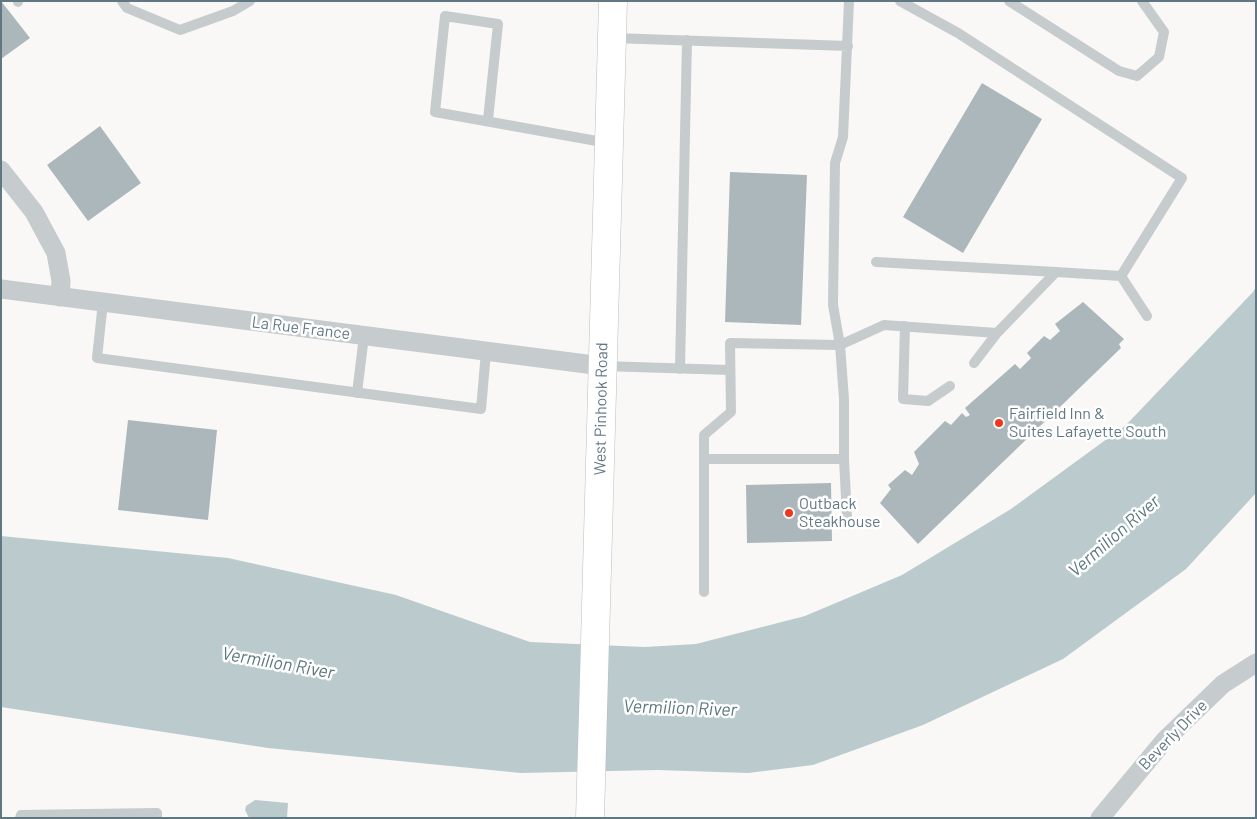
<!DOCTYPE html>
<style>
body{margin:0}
#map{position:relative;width:1257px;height:819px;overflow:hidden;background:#f9f8f6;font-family:Barlow,sans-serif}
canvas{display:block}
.frame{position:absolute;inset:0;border:2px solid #617883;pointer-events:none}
</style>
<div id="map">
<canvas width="1257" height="819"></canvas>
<div class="frame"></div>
</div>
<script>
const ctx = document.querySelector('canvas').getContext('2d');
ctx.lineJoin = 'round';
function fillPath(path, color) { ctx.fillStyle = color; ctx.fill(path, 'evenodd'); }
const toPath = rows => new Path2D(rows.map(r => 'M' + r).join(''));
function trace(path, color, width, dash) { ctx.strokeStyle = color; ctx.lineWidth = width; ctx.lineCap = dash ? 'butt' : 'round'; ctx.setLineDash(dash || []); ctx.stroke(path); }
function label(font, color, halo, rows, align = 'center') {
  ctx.font = font + ' Barlow,sans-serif'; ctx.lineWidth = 5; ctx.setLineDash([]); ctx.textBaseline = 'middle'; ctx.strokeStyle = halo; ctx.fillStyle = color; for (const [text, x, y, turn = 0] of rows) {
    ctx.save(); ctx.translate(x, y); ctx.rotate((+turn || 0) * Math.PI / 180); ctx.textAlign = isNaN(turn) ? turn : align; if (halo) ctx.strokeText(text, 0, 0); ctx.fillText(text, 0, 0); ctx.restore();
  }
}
fillPath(toPath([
 [1256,287,1256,493,1186,569,1063,659,923,725,813,765,748,773,657,770,521,773,268,748,1,707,1,536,228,558,396,595,530,642,645,647,696,644,805,616,902,575,1011,509,1126,425,1253,292],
 [255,800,288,803,287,818,249,818,245,810,246,806]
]), '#bbcbcd');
fillPath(toPath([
 [1,1,30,38,1,59],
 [982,83,1042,119,963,253,903,217],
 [100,126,141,183,88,221,47,165],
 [730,172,807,175,801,325,725,322],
 [1083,302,1124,339,1119,344,1121,348,918,544,880,503,891,489,888,485,905,470,912,475,919,464,914,452,945,421,951,425,962,413,966,417,970,415,965,408,1015,364,1020,369,1031,358,1027,353,1044,336,1050,340,1060,331,1055,324],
 [128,420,217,430,208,520,118,510],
 [831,483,832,541,747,543,746,485]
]), '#acb7bb');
const secondary = toPath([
 [590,818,613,1]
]);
trace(secondary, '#b8bfc2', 29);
trace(toPath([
 [18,1,18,2],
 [122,1,127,8,180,30,233,11,250,1],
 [849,1,843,137,835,163,833,305,840,345,884,325,997,333,1056,272,1121,276,1182,178,958,33,900,1],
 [1009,1,1119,71,1137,76,1159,57,1164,32,1142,1],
 [613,38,848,46],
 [488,120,498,24,445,16,435,112,608,143],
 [876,262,1056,272],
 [1121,276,1147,316],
 [103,302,97,358,481,409,486,352],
 [905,326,903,399,928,401,950,386],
 [974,363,997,333],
 [603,366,730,370],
 [680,369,687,40],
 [357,393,364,336],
 [844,459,847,517],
 [704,592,704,435,731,412,730,343,840,345,844,399,844,459,704,459],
 [20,818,21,815,157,813,157,818]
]), '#c6cbce', 10);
trace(toPath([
 [1,170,34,212,56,253,61,281,60,297],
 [1,289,602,366],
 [1100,818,1165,740,1223,684,1256,663]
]), '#c6cbce', 19);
trace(secondary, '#fff', 28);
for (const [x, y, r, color] of [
 [999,423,5,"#f0361f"],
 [789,513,5,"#f0361f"]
]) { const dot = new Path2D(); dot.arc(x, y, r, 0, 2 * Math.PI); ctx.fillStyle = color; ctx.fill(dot); trace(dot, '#fff', 2); }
label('16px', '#617883', '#fff', [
 ["La Rue France",301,328,7],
 ["West Pinhook Road",601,409,-89],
 ["Beverly Drive",1173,735,-46]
]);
label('16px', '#617883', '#fff', [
 ["Fairfield Inn &",1009,414],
 ["Suites Lafayette South",1009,432],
 ["Outback",799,504],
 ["Steakhouse",799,522]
], 'left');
label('italic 18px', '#5c787d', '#fff', [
 ["Vermilion River",1114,536,-41],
 ["Vermilion River",278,663,10],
 ["Vermilion River",680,708,2]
]);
</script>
